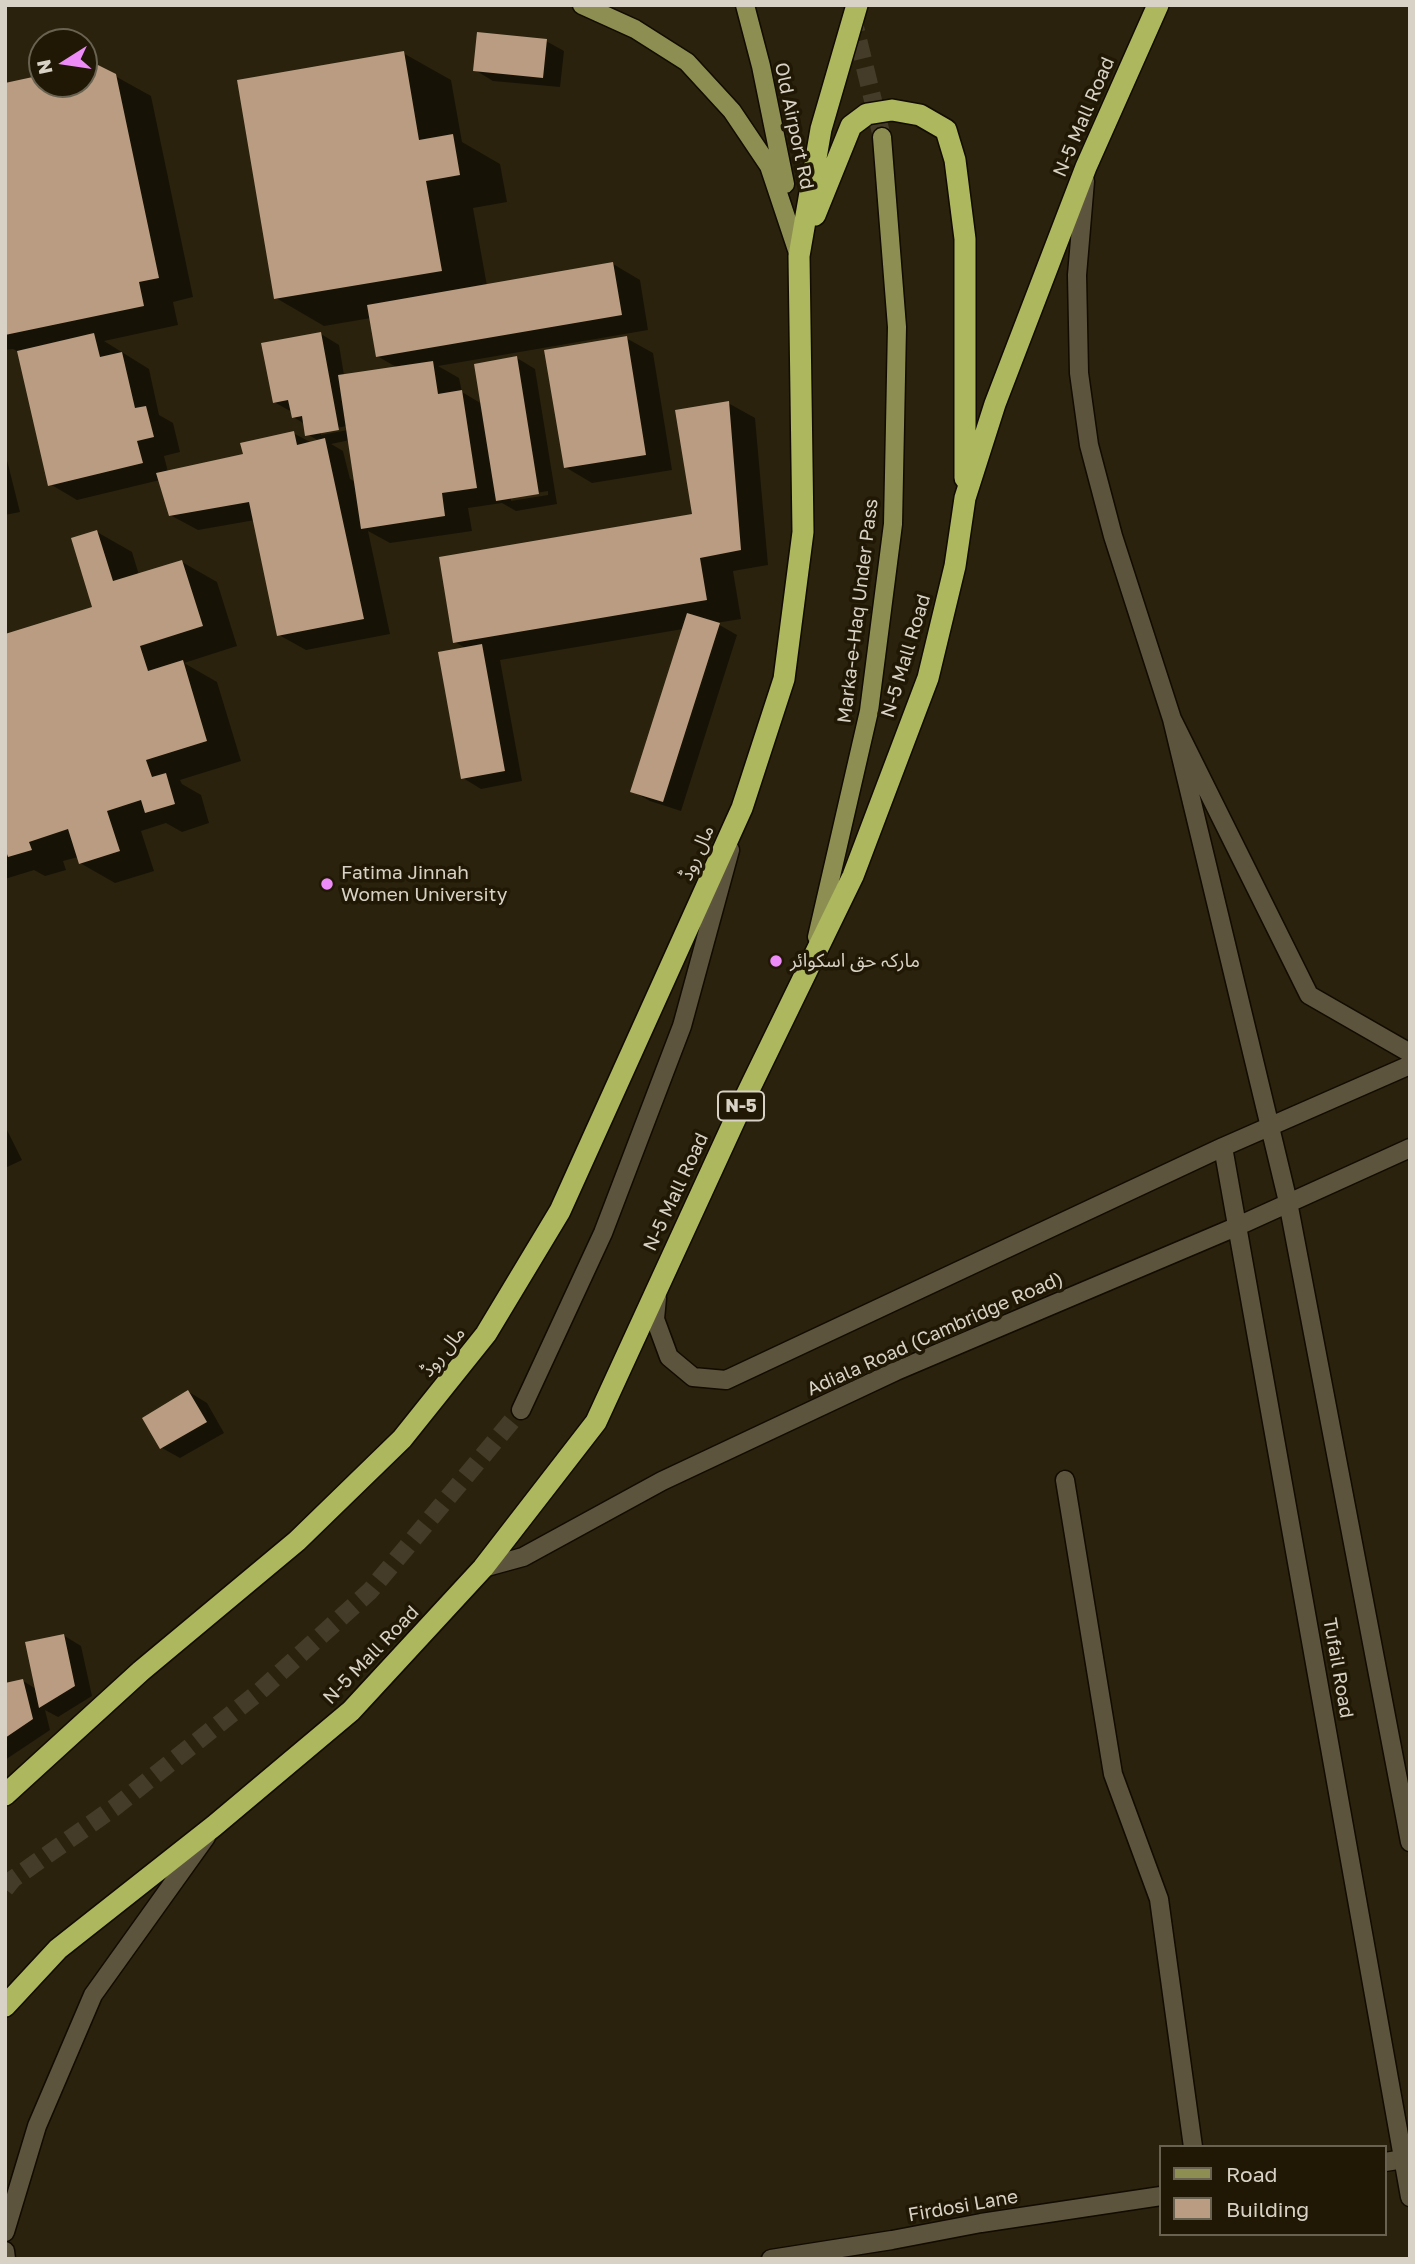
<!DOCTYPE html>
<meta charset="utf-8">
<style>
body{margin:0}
#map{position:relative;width:1415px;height:2264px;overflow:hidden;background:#2a220c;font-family:"Golos Text",sans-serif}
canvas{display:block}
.frame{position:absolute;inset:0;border:7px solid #d7d2c5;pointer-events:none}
.legend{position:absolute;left:1159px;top:2145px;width:228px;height:91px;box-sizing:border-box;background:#201804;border:2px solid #696251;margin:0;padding:9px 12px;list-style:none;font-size:21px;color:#d7d2c5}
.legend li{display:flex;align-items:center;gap:14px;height:35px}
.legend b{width:35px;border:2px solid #696251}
.north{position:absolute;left:28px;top:28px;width:70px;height:70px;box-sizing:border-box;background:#201804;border:2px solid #696251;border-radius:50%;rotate:258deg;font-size:19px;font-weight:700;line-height:28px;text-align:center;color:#d7d2c5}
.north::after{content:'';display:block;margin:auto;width:24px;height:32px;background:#ed8cf9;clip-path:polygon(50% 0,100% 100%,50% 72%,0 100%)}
</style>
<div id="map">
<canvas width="1415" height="2264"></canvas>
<div class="frame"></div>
<ul class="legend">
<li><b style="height:9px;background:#8c8f51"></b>Road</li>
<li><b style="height:19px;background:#b99c81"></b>Building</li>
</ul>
<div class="north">N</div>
</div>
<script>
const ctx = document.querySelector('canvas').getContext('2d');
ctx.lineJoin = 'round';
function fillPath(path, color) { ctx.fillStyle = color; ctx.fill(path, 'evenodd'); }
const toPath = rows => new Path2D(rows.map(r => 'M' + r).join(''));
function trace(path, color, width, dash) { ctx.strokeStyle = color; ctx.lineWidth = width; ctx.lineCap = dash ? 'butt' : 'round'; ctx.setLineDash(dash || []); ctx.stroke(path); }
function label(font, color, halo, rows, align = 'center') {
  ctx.font = font + ' "Golos Text","Noto Sans Arabic",sans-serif'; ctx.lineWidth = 7; ctx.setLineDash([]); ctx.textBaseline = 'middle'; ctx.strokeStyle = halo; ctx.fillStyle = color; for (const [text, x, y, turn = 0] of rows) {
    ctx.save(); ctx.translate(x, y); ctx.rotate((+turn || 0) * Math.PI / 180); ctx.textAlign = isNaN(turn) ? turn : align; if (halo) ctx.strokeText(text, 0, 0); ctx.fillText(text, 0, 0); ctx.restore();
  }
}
fillPath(toPath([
 [546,41,564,51,560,87,493,81,475,70],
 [403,53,451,80,462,142,500,164,507,202,473,208,487,286,613,264,640,280,648,330,438,366,459,378,462,392,482,404,517,358,535,369,557,504,516,511,502,503,468,508,472,531,390,543,368,531,390,634,306,650,279,635,255,520,198,530,170,515,160,480,77,500,50,484,19,352,13,349,5,350,5,84,42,77,42,84,84,84,84,69,115,76,151,96,193,297,173,302,178,325,104,341,149,369,159,415,173,423,180,452,164,456,168,472,245,455,293,433,312,443,319,441,307,434,305,424,293,417,292,412,274,402,321,334,339,345,344,375,398,368,377,356,371,318,324,326,276,298],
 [347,426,348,430,321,435,321,431],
 [350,440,356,482,350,479,343,451,331,444],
 [548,491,548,495,511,501,511,497],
 [626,338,653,353,672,470,592,483,565,467],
 [728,403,755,418,768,565,733,571,741,619,716,623,737,635,681,811,650,801,632,791,683,629,500,660,522,781,481,789,463,778,467,649,455,642,694,515],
 [5,452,20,512,5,515],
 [97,532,132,552,139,575,182,562,217,582,237,646,184,663,217,682,241,761,180,780,182,784,201,795,209,823,182,832,166,823,141,831,154,871,115,883,80,863,78,857,63,861,66,870,45,876,34,870,5,879,5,636,94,608],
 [5,1126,22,1160,5,1168],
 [189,1392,207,1403,224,1433,180,1458,162,1448],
 [63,1635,81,1646,92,1696,58,1717,45,1710,50,1730,5,1760,5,1685,23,1681,36,1689]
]), '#0007');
fillPath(toPath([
 [477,32,547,39,543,78,473,71],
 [404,51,419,140,453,134,460,175,426,181,442,271,274,299,237,80],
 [96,64,116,74,159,278,139,282,144,306,5,335,5,83,42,75,42,84,84,84,84,67],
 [613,262,622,315,376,357,367,305],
 [321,332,339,430,305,436,302,416,292,418,288,400,273,403,261,343],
 [94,333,100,357,122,352,135,408,146,406,154,437,137,441,143,463,48,486,17,351],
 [627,336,646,455,564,468,544,350],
 [517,356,539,494,496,501,474,364],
 [433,361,438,394,462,390,477,488,442,493,445,516,361,529,338,375],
 [729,401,741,550,700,558,707,600,453,643,439,557,692,514,675,410],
 [294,431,297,445,325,438,364,619,277,636,249,502,169,516,156,473,243,454,240,443],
 [97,530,113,581,182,560,203,626,140,646,148,671,183,660,207,741,146,760,152,777,166,773,175,804,145,813,141,800,107,811,120,851,79,864,68,829,29,842,32,850,8,857,5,848,5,634,92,607,71,538],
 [687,613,720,623,663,802,630,792],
 [482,644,505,771,461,779,438,652],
 [188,1390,207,1422,160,1449,142,1418],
 [64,1634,75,1686,39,1708,25,1642],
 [23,1679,33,1719,5,1738,5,1683]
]), '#b99c81');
trace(toPath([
 [5,1889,13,1879,115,1807,259,1692,370,1591,521,1410]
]), '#443c28', 18, [18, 9]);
trace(toPath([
 [852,15,882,137]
]), '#443c28', 18, [18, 9]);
const street = toPath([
 [1065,1480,1113,1774,1159,1899,1193,2147],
 [1385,2162,1410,2158],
 [771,2259,892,2240,981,2223,1161,2196]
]);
const secondary = toPath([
 [1085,181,1077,275,1079,373,1089,445,1113,536,1172,719,1309,995,1410,1053],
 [1172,719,1288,1202,1410,1842],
 [1223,1147,1410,2197],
 [657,1298,655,1319,669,1357,693,1377,726,1380,1223,1147,1410,1065],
 [521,1410,603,1233,682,1026,730,850],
 [483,1568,523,1557,662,1481,896,1371,1238,1226,1410,1148],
 [5,2232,37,2126,93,1995,206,1837],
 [5,2251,6,2259]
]);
const primary = toPath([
 [582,5,635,29,687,62,732,111,769,166,799,256],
 [745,5,761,66,785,184],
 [817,937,869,711,893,524,897,327,882,137]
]);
const highway = toPath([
 [815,215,851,126,867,114,892,110,920,115,946,130,955,160,965,239,965,478],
 [5,1795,141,1671,297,1541,402,1439,486,1334,560,1211,742,808,784,679,803,532,799,256,821,129,857,5],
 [5,2006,58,1949,214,1826,351,1711,483,1568,596,1422,744,1100,853,876,928,678,955,566,965,498,995,404,1086,167,1158,5]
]);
trace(street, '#120b00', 21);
trace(secondary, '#120b00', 21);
trace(primary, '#120b00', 21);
trace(highway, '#120b00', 24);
trace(street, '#5d543d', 18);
trace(secondary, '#5d543d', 18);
trace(primary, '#8c8f51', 18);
trace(highway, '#acb75e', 21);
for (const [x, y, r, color] of [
 [327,884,7,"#ed8cf9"],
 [776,961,7,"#ed8cf9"]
]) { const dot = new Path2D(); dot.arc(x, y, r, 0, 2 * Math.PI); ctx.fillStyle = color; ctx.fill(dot); trace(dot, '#201804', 2.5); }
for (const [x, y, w] of [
 [741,1106,46]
]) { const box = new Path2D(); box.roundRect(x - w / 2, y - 14.5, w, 29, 5); ctx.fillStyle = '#201804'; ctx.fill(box); trace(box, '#d7d2c5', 2); }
label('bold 18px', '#d7d2c5', null, [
 ["N-5",741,1106]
]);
label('19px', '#d7d2c5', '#201804', [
 ["N-5 Mall Road",1084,117,-67],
 ["Old Airport Rd",794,126,78],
 ["Marka-e-Haq Under Pass",858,611,-83],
 ["N-5 Mall Road",906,656,-73],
 ["مال روڈ",697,853,-66],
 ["N-5 Mall Road",676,1192,-65],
 ["Adiala Road (Cambridge Road)",935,1334,-24],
 ["مال روڈ",443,1352,-51],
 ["N-5 Mall Road",371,1655,-46],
 ["Tufail Road",1338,1668,80],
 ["Firdosi Lane",963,2206,-10]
]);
label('19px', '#d7d2c5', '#201804', [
 ["Fatima Jinnah",341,873],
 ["Women University",341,895],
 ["مارکہ حق اسکوائر",790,961]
], 'left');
</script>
